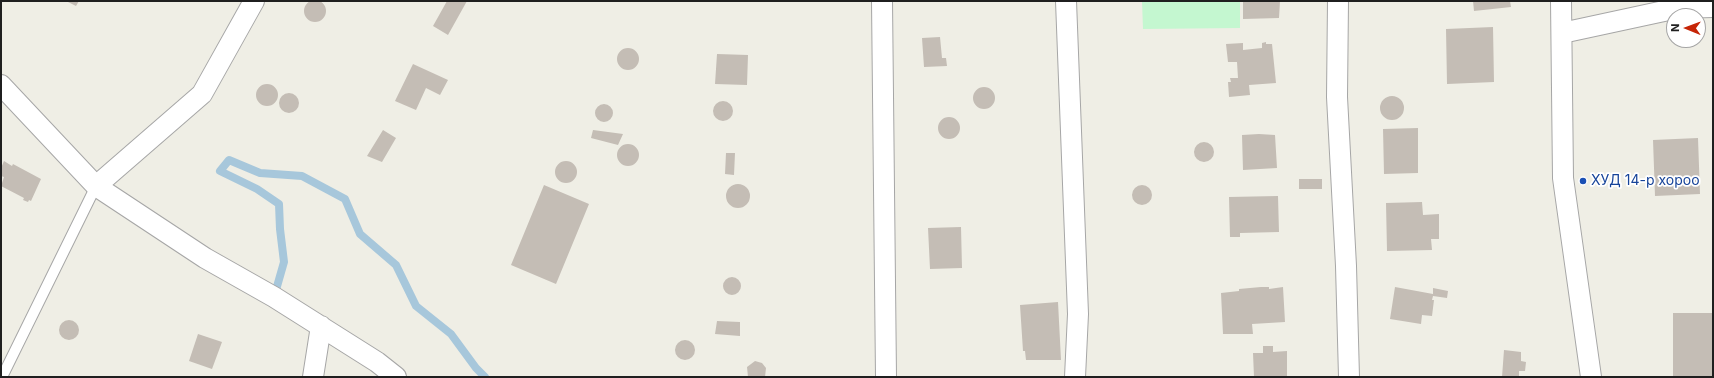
<!DOCTYPE html>
<meta charset="utf-8">
<style>
body{margin:0}
#map{position:relative;width:1714px;height:378px;overflow:hidden;background:#efeee5;font-family:Inter,sans-serif}
canvas{display:block}
.frame{position:absolute;inset:0;border:2px solid #1f1f1f;pointer-events:none}
.north{position:absolute;left:1666px;top:8px;width:40px;height:40px;box-sizing:border-box;background:#fff;border:1px solid #a5a5a5;border-radius:50%;rotate:271deg;font-size:11px;font-weight:700;line-height:16px;text-align:center;color:#1f1f1f}
.north::after{content:'';display:block;margin:auto;width:14px;height:18px;background:#c62507;clip-path:polygon(50% 0,100% 100%,50% 72%,0 100%)}
</style>
<div id="map">
<canvas width="1714" height="378"></canvas>
<div class="frame"></div>
<div class="north">N</div>
</div>
<script>
const ctx = document.querySelector('canvas').getContext('2d');
ctx.lineJoin = 'round';
function fillPath(path, color) { ctx.fillStyle = color; ctx.fill(path, 'evenodd'); }
const toPath = rows => new Path2D(rows.map(r => 'M' + r).join(''));
function trace(path, color, width, dash) { ctx.strokeStyle = color; ctx.lineWidth = width; ctx.lineCap = dash ? 'butt' : 'round'; ctx.setLineDash(dash || []); ctx.stroke(path); }
function label(font, color, halo, rows, align = 'center') {
  ctx.font = font + ' Inter,sans-serif'; ctx.lineWidth = 3.5; ctx.setLineDash([]); ctx.textBaseline = 'middle'; ctx.strokeStyle = halo; ctx.fillStyle = color; for (const [text, x, y, turn = 0] of rows) {
    ctx.save(); ctx.translate(x, y); ctx.rotate((+turn || 0) * Math.PI / 180); ctx.textAlign = isNaN(turn) ? turn : align; if (halo) ctx.strokeText(text, 0, 0); ctx.fillText(text, 0, 0); ctx.restore();
  }
}
fillPath(toPath([
 [1142,1,1240,1,1240,28,1143,29]
]), '#c4f7d0');
trace(toPath([
 [274,297,284,262,280,229,279,204,257,189,220,171,229,160,260,173,302,176,345,199,360,234,396,265,416,306,451,334,476,368,485,377]
]), '#a7c7db', 8);
fillPath(toPath([
 '304 11a11 11 0 1 1 22 0a11 11 0 1 1-22 0Z',
 [66,1,79,1,76,6],
 [447,1,467,1,448,35,433,26],
 [1243,1,1280,1,1279,18,1243,19],
 [1473,1,1510,1,1511,7,1474,11],
 [1493,27,1494,82,1447,84,1446,29],
 [940,37,942,58,946,58,947,66,924,67,922,38],
 [1266,42,1266,44,1272,44,1276,83,1249,85,1250,95,1229,97,1228,82,1231,82,1230,78,1238,78,1237,62,1228,62,1226,44,1243,43,1243,50,1262,48,1262,43],
 '617 59a11 11 0 1 1 22 0a11 11 0 1 1-22 0Z',
 [717,54,748,55,747,85,715,84],
 [413,64,448,80,440,95,426,88,416,110,395,101],
 '256 95a11 11 0 1 1 22 0a11 11 0 1 1-22 0Z',
 '973 98a11 11 0 1 1 22 0a11 11 0 1 1-22 0Z',
 '279 103a10 10 0 1 1 20 0a10 10 0 1 1-20 0Z',
 '1380 108a12 12 0 1 1 24 0a12 12 0 1 1-24 0Z',
 '713 111a10 10 0 1 1 20 0a10 10 0 1 1-20 0Z',
 '595 113a9 9 0 1 1 18 0a9 9 0 1 1-18 0Z',
 '938 128a11 11 0 1 1 22 0a11 11 0 1 1-22 0Z',
 [1418,128,1418,173,1384,174,1383,129],
 [383,130,396,138,382,162,367,156],
 [593,130,623,134,618,145,591,138],
 [1259,134,1275,135,1277,168,1243,170,1242,135],
 [1698,138,1700,194,1655,196,1653,140],
 '1194 152a10 10 0 1 1 20 0a10 10 0 1 1-20 0Z',
 '617 155a11 11 0 1 1 22 0a11 11 0 1 1-22 0Z',
 [726,153,735,153,734,175,725,174],
 [4,161,12,166,13,164,41,179,31,201,29,200,28,202,23,200,24,198,1,186,4,177,1,176,1,168],
 '555 172a11 11 0 1 1 22 0a11 11 0 1 1-22 0Z',
 [1299,179,1322,179,1322,189,1299,189],
 '726 196a12 12 0 1 1 24 0a12 12 0 1 1-24 0Z',
 '1132 195a10 10 0 1 1 20 0a10 10 0 1 1-20 0Z',
 [544,185,589,204,556,284,511,265],
 [1278,196,1279,232,1240,233,1240,237,1230,237,1229,197],
 [1422,202,1423,215,1439,214,1439,239,1431,239,1432,250,1387,251,1386,203],
 [961,227,962,268,930,269,928,228],
 '723 286a9 9 0 1 1 18 0a9 9 0 1 1-18 0Z',
 [1261,287,1269,287,1269,289,1283,287,1285,322,1252,324,1253,334,1223,334,1221,293,1239,291,1239,289],
 [1395,287,1433,294,1433,288,1448,291,1447,298,1433,296,1432,300,1434,300,1432,316,1422,315,1421,324,1390,319],
 [1058,302,1061,360,1026,360,1025,351,1023,351,1020,305],
 [1673,313,1713,313,1713,377,1673,377],
 '59 330a10 10 0 1 1 20 0a10 10 0 1 1-20 0Z',
 [717,321,740,322,740,336,715,334],
 [198,334,222,342,212,369,189,361],
 '675 350a10 10 0 1 1 20 0a10 10 0 1 1-20 0Z',
 [1263,346,1273,346,1273,352,1287,351,1287,377,1254,377,1253,353,1263,353],
 [1504,350,1521,352,1521,361,1526,362,1525,371,1519,371,1519,377,1502,377],
 [755,361,762,363,766,368,765,377,748,377,747,367]
]), '#c4bdb5');
const service = toPath([
 [2,377,96,186]
]);
const minor = toPath([
 [882,1,886,377],
 [1066,1,1078,314,1075,377],
 [1338,1,1337,97,1346,266,1349,377],
 [1561,1,1563,178,1591,377],
 [1562,33,1678,8,1713,7],
 [1,85,96,186,205,258,274,297,377,362,396,377],
 [96,186,202,94,254,1],
 [313,377,321,326]
]);
trace(service, '#a6a6a6', 12);
trace(minor, '#a6a6a6', 22);
trace(service, '#fff', 10);
trace(minor, '#fff', 20);
for (const [x, y, r, color] of [
 [1583,181,4,"#1a4fb4"]
]) { const dot = new Path2D(); dot.arc(x, y, r, 0, 2 * Math.PI); ctx.fillStyle = color; ctx.fill(dot); trace(dot, '#fff', 1.5); }
label('14px', '#164399', '#fff', [
 ["ХУД 14-р хороо",1591,181]
], 'left');
</script>
